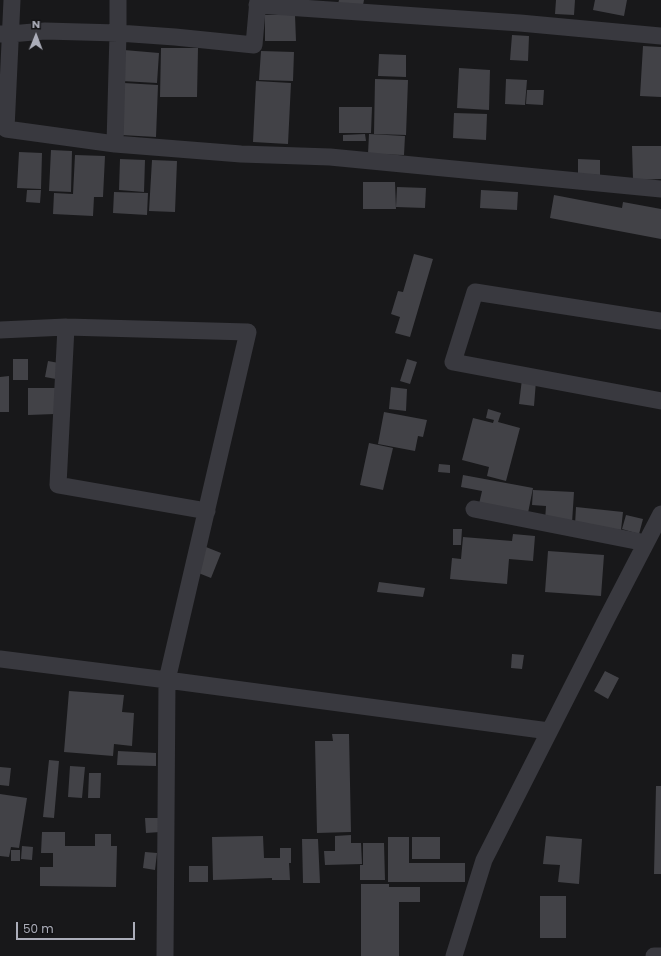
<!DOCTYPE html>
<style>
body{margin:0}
#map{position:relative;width:661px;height:956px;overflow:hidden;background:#18181a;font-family:Poppins,sans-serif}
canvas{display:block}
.north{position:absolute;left:16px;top:16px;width:40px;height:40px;-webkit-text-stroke:3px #131315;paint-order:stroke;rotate:1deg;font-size:11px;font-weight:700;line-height:16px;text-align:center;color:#abadb9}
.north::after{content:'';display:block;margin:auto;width:14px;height:18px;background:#abadb9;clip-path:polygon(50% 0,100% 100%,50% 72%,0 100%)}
.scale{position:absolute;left:16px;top:922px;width:119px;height:18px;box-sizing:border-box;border:2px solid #abadb9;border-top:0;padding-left:5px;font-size:12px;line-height:14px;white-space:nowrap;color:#abadb9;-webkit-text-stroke:3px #131315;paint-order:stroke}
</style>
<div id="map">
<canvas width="661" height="956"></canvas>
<div class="north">N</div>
<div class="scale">50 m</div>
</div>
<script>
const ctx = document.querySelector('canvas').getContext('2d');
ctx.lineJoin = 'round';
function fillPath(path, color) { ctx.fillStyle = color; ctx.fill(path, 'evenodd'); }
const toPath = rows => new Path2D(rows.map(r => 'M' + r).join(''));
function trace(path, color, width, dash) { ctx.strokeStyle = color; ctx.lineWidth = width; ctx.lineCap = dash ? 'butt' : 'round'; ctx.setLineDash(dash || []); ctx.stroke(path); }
fillPath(toPath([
 [339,0,364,0,363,5,338,4],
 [556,0,575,0,574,15,555,14],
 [595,0,627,0,624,16,593,10],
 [265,15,295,15,296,41,265,41],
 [512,35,529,36,528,61,510,60],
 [643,46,661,47,661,97,640,96],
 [161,48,198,48,197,97,160,97],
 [124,50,159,53,157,83,122,81],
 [261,51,294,52,293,81,259,80],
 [379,54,406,55,406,77,378,76],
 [459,68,490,70,489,110,457,108],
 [375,79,408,80,406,135,374,134],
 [506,79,527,80,525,105,505,104],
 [256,81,291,83,288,144,253,142],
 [124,83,158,85,156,137,121,135],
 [527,90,544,90,543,105,526,104],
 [339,107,372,107,371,133,339,133],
 [454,113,487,114,486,140,453,138],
 [365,134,366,141,343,141,343,135],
 [369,134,405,136,404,155,368,154],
 [632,146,661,146,661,179,633,180],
 [51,150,72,151,71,192,49,191],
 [19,152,42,153,41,189,17,188],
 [75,155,105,156,103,197,94,197,93,216,53,214,54,193,73,194],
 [120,159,145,160,144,192,119,190],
 [578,159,600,160,600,175,578,174],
 [152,160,177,161,175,212,149,211],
 [363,182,395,182,396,209,363,209],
 [397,187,426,188,425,208,396,207],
 [27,190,41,190,40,203,26,202],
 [481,190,518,192,517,210,480,208],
 [114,192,148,193,147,215,113,213],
 [554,195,622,208,623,202,661,209,661,239,550,218],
 [414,254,433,259,410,337,395,333,400,317,391,314,398,291,403,292],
 [13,359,28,359,28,380,13,380],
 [407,359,417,362,410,384,400,381],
 [48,361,59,363,56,379,45,377],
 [9,376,9,412,0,412,0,377],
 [522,379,536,381,534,406,519,404],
 [391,387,407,389,406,411,389,409],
 [28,388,55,388,55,414,28,415],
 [488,409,501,413,498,422,520,428,506,481,487,476,489,467,462,460,473,418,493,423,494,420,486,418],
 [384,412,427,420,423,437,418,436,415,451,378,444],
 [369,443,393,448,383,490,360,485],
 [439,464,450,465,450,473,438,472],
 [463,475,533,488,528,513,479,504,482,491,461,487],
 [533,490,574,492,572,523,545,521,546,506,532,505],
 [576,507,623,512,621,530,575,525],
 [626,515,643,519,639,534,622,529],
 [453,529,462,529,461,545,453,545],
 [513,534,535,536,533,561,509,559,507,584,450,579,452,558,461,559,463,537,512,541],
 [206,547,221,553,211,578,196,572],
 [548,551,604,555,601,596,545,592],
 [379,582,425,588,423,597,377,592],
 [512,654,524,655,522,669,511,668],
 [605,671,619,678,608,699,594,691],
 [69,691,124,695,122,712,134,713,132,746,114,744,113,756,64,752],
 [332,734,349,734,351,832,317,833,315,741,333,741],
 [118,751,156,753,156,766,117,765],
 [49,760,59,761,54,818,43,817],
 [70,766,85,767,82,798,68,797],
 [0,767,11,768,9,786,0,785],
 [89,773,101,773,100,798,88,798],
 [656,786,661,786,661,874,654,874],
 [0,794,27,798,19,848,11,847,9,857,0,856],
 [145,818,159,818,160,832,146,833],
 [42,832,65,832,65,846,117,846,116,887,40,886,40,867,53,867,53,853,41,853],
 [95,834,111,834,111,846,95,846],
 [351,835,351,843,361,843,362,864,325,865,324,851,335,851,335,836],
 [263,836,264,858,280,858,280,848,291,848,291,863,289,863,290,880,272,880,272,878,213,880,212,837],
 [546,836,582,839,579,884,558,882,560,865,543,864],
 [388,837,409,837,409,863,465,863,465,882,388,882],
 [412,837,440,837,440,859,412,859],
 [302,839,318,839,320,883,303,883],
 [363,843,384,843,385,880,360,880,360,865,363,865],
 [22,846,33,847,32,860,21,859],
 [11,850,20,850,20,861,11,861],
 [145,852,157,853,155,870,143,868],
 [189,866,208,866,208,882,189,882],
 [361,884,389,884,389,887,420,887,420,902,399,902,399,956,361,956],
 [540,896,566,896,566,938,540,938]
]), '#424247');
trace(toPath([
 [12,0,6,129,115,144,241,154,330,157,661,189],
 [257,5,520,23,661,36],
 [0,34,10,34,45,31,118,33,175,37,254,45,258,0],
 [115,144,118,33,118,0],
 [661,321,475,292,453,362,661,401],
 [66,327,58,485,207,511],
 [0,330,66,327,248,332,167,680,165,956],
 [474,509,646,543],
 [0,659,167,680,549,731],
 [454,956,484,860,607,618,661,514],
 [654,956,661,956]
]), '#39393f', 17);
</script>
